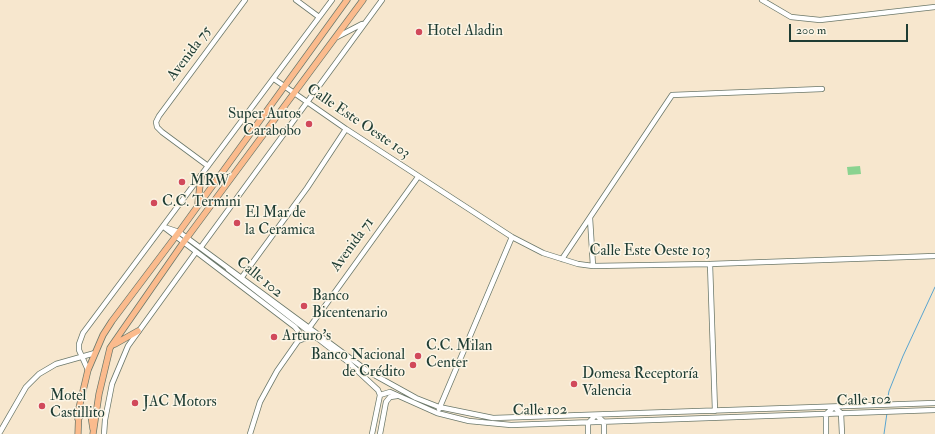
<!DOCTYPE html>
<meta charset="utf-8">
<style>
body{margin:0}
#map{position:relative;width:935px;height:434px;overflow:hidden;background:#f7e7ce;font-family:"IM FELL Double Pica",serif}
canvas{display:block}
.scale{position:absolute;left:789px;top:24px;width:119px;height:18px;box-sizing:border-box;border:2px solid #1f3d34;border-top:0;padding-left:5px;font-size:12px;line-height:14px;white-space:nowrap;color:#1f3d34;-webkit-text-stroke:3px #fcf5e5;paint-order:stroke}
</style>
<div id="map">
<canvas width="935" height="434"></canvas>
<div class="scale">200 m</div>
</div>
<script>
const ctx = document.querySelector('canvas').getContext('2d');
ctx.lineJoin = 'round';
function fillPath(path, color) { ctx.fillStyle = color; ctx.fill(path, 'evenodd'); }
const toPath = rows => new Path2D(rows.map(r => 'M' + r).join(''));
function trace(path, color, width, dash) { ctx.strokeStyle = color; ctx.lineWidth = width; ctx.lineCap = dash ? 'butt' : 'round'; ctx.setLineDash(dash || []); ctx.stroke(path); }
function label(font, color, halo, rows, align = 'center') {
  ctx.font = font + ' "IM FELL Double Pica",serif'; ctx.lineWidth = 3; ctx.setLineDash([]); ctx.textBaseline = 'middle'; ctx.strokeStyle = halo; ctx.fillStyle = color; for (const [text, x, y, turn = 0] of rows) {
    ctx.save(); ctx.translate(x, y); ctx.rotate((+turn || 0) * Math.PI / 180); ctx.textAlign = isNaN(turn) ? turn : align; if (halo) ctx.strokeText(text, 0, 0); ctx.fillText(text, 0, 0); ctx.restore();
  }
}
fillPath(toPath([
 [860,166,861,174,848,175,847,167]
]), '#8ad390');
trace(toPath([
 [887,402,889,391,903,356,935,287],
 [884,434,887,413]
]), '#58a4d0', 1);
const minor = toPath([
 [296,0,319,17],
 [762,0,791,17,820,20,935,7],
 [337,37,362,24],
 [274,79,346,129,512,237,543,253,578,264,593,266,710,264,935,256],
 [208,166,162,132,157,127,156,122,159,116,245,0],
 [590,218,593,266],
 [164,227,179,232,369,372,416,398,439,407,493,418,935,403],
 [165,228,295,327,299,332,298,341],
 [201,247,382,0],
 [562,259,672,95,822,89],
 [710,264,715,411],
 [228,269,348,362,378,390,380,395,372,434],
 [242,277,307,188,346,129],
 [309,328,418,177],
 [88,370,79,350,79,344,83,333,332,0],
 [380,395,390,392,437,413,469,421,511,425,935,410],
 [439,409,512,237],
 [0,432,26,387,39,374,56,364,95,353],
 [104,434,105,420,112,384,128,346,196,252],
 [250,434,260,402,277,371,298,341,306,338,315,338],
 [380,434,386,402,390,397,397,396],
 [588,434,588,423,596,415,604,422,604,434],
 [826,434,826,414,834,407,841,413,842,434]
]);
const major = toPath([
 [198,203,201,176],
 [115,344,138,331],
 [78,419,83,413,88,412,91,416,93,429],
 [78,434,79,408,88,370,103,335,112,321,179,232,347,0],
 [93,434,99,394,110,348,183,243,363,0]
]);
trace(minor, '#6b786a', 6);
trace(major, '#6b786a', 7);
trace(minor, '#fff', 4.5);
trace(major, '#fbbb8d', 5.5);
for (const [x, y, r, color] of [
 [419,32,4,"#d1495b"],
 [309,124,4,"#d1495b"],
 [182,182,4,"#d1495b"],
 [154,203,4,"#d1495b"],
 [237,223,4,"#d1495b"],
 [304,306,4,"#d1495b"],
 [274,337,4,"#d1495b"],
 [418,356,4,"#d1495b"],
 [413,365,4,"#d1495b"],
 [574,384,4,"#d1495b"],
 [135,403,4,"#d1495b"],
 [42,406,4,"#d1495b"]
]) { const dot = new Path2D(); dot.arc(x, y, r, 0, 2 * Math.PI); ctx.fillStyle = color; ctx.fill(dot); trace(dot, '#fcf5e5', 1.5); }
label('15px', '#1f3d34', '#fcf5e5', [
 ["Hotel Aladin",427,32],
 ["Super Autos",301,115,"right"],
 ["Carabobo",301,132,"right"],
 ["MRW",190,182],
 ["C.C. Termini",162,203],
 ["El Mar de",245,214],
 ["la Ceramica",245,231],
 ["Banco",312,297],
 ["Bicentenario",312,314],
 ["Arturo's",282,337],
 ["C.C. Milan",426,347],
 ["Center",426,364],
 ["Banco Nacional",405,356,"right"],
 ["de Crédito",405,373,"right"],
 ["Domesa Receptoría",582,375],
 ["Valencia",582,392],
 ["Motel",50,397],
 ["Castillito",50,414],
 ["JAC Motors",143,403]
], 'left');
label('15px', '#1f3d34', '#fcf5e5', [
 ["Avenida 75",190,54,-53],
 ["Calle Este Oeste 103",358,122,34],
 ["Avenida 71",353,245,-54],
 ["Calle Este Oeste 103",650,252],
 ["Calle 102",259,278,39],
 ["Calle 102",864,401,-2],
 ["Calle 102",540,411,-1]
]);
</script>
